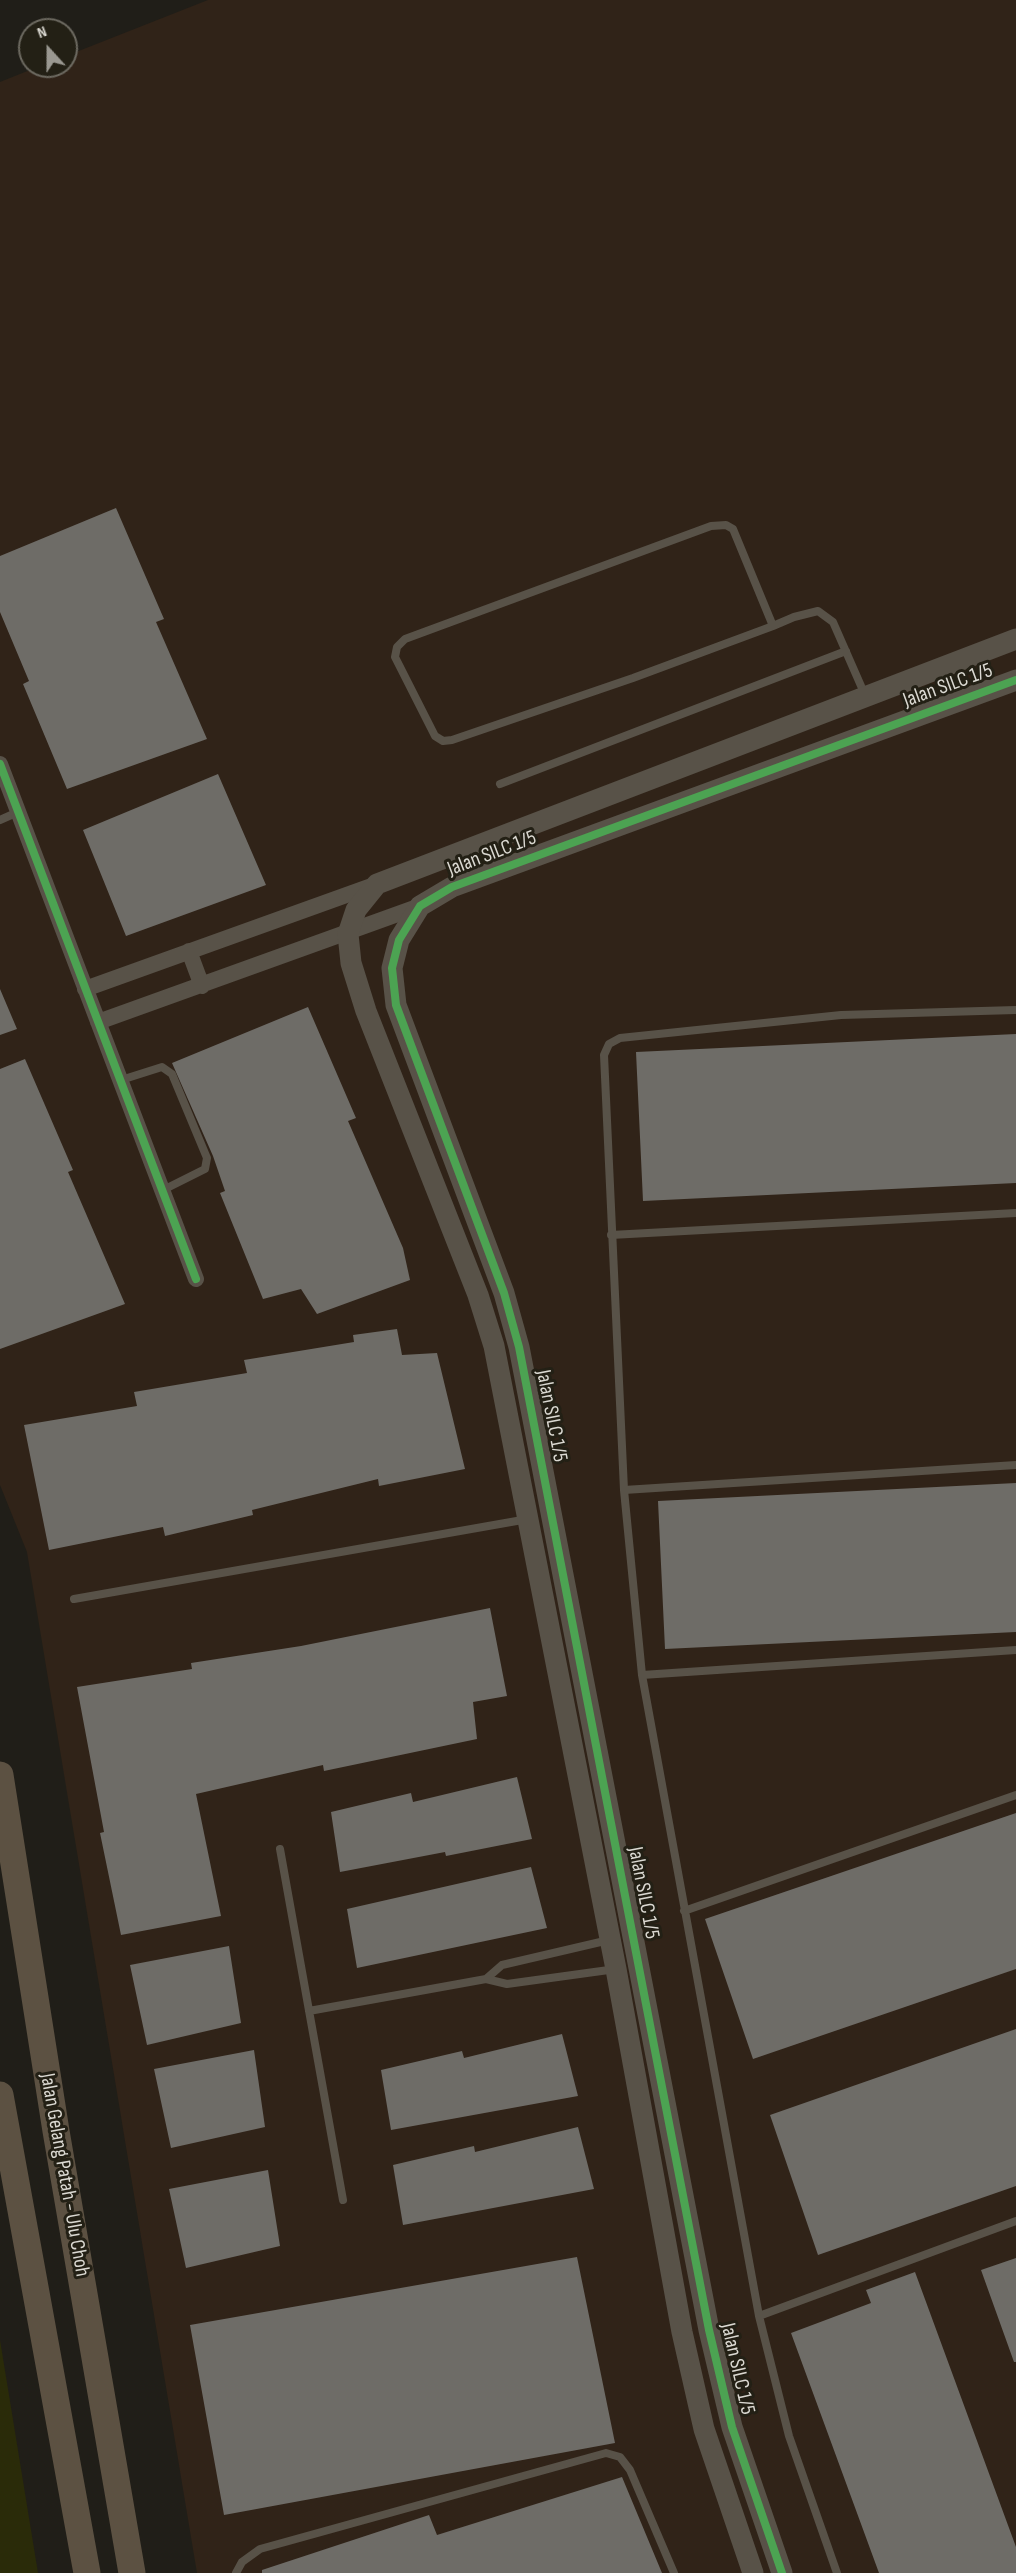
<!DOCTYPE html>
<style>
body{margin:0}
#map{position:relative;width:1016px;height:2573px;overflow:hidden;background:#201e18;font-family:"Sofia Sans Condensed",sans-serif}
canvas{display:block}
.north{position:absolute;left:18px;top:18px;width:60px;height:60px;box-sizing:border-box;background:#232015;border:2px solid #6d6a61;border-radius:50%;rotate:339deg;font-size:16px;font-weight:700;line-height:24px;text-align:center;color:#dbd9d2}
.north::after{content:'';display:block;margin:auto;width:21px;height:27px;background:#9a9891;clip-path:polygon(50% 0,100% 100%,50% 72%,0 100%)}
</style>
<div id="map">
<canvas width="1016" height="2573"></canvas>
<div class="north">N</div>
</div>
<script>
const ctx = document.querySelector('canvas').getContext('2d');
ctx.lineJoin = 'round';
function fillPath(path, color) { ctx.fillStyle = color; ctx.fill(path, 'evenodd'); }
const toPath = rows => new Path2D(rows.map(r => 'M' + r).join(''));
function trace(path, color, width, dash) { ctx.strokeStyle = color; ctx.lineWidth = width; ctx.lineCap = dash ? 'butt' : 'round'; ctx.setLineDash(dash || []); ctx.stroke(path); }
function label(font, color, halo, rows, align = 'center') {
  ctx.font = font + ' "Sofia Sans Condensed",sans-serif'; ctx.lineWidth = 6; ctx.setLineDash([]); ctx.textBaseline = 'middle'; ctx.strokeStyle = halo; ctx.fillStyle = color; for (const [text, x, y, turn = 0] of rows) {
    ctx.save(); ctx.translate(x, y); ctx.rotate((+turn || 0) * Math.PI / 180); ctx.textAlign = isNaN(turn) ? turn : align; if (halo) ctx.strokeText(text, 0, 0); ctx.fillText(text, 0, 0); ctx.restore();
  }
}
fillPath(toPath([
 [208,0,1016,0,1016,2573,197,2573,27,1552,0,1485,0,82,40,66,66,66,66,56]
]), '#302318');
fillPath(toPath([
 [0,2340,38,2573,0,2573]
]), '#2a2b09');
fillPath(toPath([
 [116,508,164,619,156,622,207,739,67,789,23,684,29,681,0,612,0,556],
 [218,774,266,885,126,936,83,830],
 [0,989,17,1029,0,1035],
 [308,1007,356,1118,348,1121,403,1248,410,1280,317,1314,301,1289,263,1299,220,1193,225,1191,213,1156,172,1063],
 [1016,1034,1016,1183,643,1201,636,1052],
 [25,1059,73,1170,68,1172,125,1304,0,1349,0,1069],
 [397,1329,402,1355,437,1353,465,1469,379,1486,378,1479,252,1510,253,1515,165,1536,163,1527,49,1550,24,1425,137,1406,134,1392,247,1373,244,1360,354,1342,353,1335],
 [1016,1483,1016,1632,665,1649,658,1501],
 [490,1608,507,1696,473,1702,477,1739,324,1771,323,1765,196,1794,221,1916,121,1935,100,1833,104,1832,77,1687,192,1669,191,1663,301,1646],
 [517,1777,532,1839,446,1856,445,1852,340,1872,331,1812,411,1793,413,1802],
 [1016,1813,1016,1969,753,2059,705,1919],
 [531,1867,547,1928,357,1968,347,1909],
 [229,1946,241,2023,147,2045,130,1965],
 [1016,2029,1016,2186,818,2255,770,2115],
 [562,2034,578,2096,391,2130,381,2070,462,2051,464,2058],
 [254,2050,265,2127,171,2148,154,2069],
 [578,2127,594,2189,403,2225,393,2165,474,2146,475,2152],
 [268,2170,280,2246,186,2268,169,2189],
 [577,2257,615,2443,224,2515,190,2325],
 [1016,2258,1016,2362,1014,2362,981,2270],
 [915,2272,1016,2547,1016,2573,879,2573,791,2333,871,2303,866,2290],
 [622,2477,662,2573,262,2573,262,2570,429,2515,437,2535]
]), '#6e6c67');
trace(toPath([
 [773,626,733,529,726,525,711,526,405,639,397,647,395,657,435,736,443,741,452,740,633,678,773,626,794,617,818,611,833,622,865,695],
 [500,784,846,651],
 [0,820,18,812],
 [121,1080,162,1067,172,1074,207,1158,205,1169,163,1190],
 [611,1235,1016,1213],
 [624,1490,1016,1465],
 [74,1599,528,1519],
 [642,1675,1016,1650],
 [280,1849,343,2200],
 [684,1911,1016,1795],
 [486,1979,502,1965,609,1940],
 [309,2011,486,1979,507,1984,616,1969],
 [759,2316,1016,2221],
 [236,2573,242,2562,260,2549,606,2453,620,2457,630,2470,674,2573],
 [837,2573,789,2436,759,2316,642,1675,624,1490,604,1055,609,1044,620,1038,841,1015,1016,1010]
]), '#585248', 8);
trace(toPath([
 [0,764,196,1279],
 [189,951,202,986],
 [85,989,377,884],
 [98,1022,420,906]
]), '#585248', 16);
trace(toPath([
 [753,2573,704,2429,682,2332,616,1969,494,1346,478,1295,366,1011,351,963,348,934,356,910,377,884,1016,639],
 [782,2573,732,2427,709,2330,519,1347,504,1293,396,1005,392,968,399,940,420,906,452,887,1016,680]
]), '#585248', 21);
trace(toPath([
 [0,1775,56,2131,132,2573],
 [0,2095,87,2573]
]), '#5c5142', 27);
trace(toPath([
 [0,764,196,1279],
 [782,2573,732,2427,709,2330,519,1347,504,1293,396,1005,392,968,399,940,420,906,452,887,1016,680]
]), '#4ca352', 8);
label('21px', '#dbd9d2', '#232015', [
 ["Jalan SILC 1/5",948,686,-20],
 ["Jalan SILC 1/5",492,854,-21],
 ["Jalan SILC 1/5",551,1416,79],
 ["Jalan SILC 1/5",643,1893,79],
 ["Jalan Gelang Patah - Ulu Choh",64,2175,80],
 ["Jalan SILC 1/5",737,2369,77]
]);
</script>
